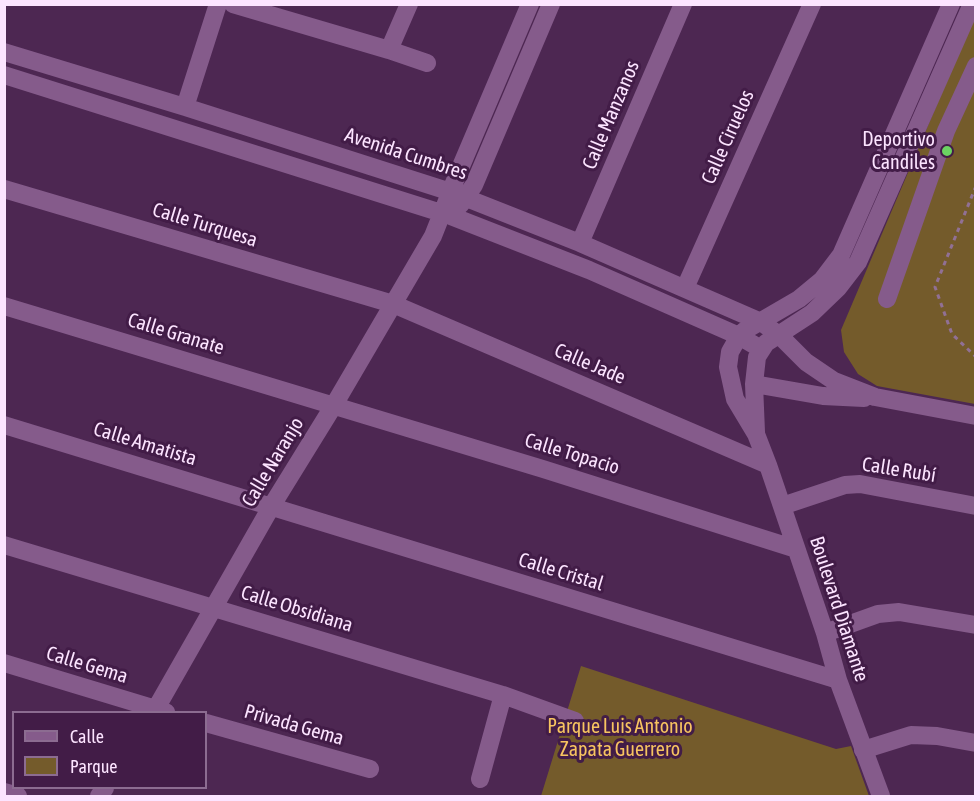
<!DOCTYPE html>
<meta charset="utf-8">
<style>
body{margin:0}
#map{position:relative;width:980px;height:801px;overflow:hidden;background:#4d2752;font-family:"Asap Condensed",sans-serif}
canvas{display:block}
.frame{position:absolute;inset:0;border:6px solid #fce4ff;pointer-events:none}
.legend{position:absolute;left:12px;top:711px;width:195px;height:78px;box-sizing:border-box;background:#421c47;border:2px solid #8c6c91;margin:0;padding:8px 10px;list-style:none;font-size:18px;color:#fce4ff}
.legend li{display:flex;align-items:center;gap:12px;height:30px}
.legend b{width:30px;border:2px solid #8c6c91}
</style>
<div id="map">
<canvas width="980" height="801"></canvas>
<div class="frame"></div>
<ul class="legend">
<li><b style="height:8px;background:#855b8b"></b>Calle</li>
<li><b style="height:16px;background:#745b2b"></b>Parque</li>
</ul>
</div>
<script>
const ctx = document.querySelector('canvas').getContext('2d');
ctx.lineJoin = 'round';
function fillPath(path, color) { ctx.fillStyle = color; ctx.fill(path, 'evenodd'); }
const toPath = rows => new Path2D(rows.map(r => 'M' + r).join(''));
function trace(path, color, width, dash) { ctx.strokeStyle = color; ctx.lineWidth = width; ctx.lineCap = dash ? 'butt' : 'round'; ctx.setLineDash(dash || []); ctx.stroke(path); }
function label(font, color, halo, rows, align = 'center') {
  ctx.font = font + ' "Asap Condensed",sans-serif'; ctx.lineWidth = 6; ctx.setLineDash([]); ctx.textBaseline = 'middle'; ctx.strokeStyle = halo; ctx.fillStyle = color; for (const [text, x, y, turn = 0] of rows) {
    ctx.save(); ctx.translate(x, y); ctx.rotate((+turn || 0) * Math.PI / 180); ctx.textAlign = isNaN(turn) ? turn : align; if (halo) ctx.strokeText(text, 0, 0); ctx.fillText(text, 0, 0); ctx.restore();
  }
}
fillPath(toPath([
 [975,15,975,404,877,386,858,374,844,352,841,330],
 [581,666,836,749,851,746,869,796,541,796]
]), '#745b2b');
trace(toPath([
 [976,186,935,287,952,334,976,357]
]), '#917095', 3, [4.5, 4.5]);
trace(toPath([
 [233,4,389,50,427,63],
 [389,50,409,4],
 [4,52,185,107,451,192,580,243,761,322,779,335,806,362,834,381,875,397,976,416],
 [4,75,451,216,589,270,739,336,761,349],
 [185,107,218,4],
 [4,189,393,304,768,465],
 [460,205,474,185,551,4],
 [580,243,683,4],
 [685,288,812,4],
 [887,299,946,131,976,66],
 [4,306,543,469,796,549],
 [754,384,823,396,864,398],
 [4,425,838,680],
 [756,432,754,384,757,357,766,343,812,313,838,288,858,262,972,4],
 [782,506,845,485,860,484,976,506],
 [4,545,503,695,575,721],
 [825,633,878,614,899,612,976,625],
 [4,663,166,712],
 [154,712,271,507,334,405,433,236,456,178,530,4],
 [206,723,370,769],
 [863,750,911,735,937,736,976,743],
 [480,779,503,695],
 [4,792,18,796],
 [99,796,105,788],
 [881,796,838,680,825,633,768,465,756,434,735,399,728,367,730,352,739,336,744,331,799,299,822,280,841,255,951,4]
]), '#855b8b', 18);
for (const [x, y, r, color] of [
 [947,151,6,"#6bd362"]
]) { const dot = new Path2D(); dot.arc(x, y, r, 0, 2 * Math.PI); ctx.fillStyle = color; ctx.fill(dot); trace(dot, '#421c47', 2); }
label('20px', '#fce4ff', '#421c47', [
 ["Calle Manzanos",611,115,-67],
 ["Calle Ciruelos",728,137,-66],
 ["Avenida Cumbres",406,154,18],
 ["Calle Turquesa",205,225,17],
 ["Calle Granate",176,334,17],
 ["Calle Jade",590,364,23],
 ["Calle Amatista",145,444,17],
 ["Calle Topacio",572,454,17],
 ["Calle Naranjo",273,462,-59],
 ["Calle Rubí",899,470,9],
 ["Calle Cristal",561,572,17],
 ["Calle Obsidiana",297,609,17],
 ["Boulevard Diamante",839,609,72],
 ["Calle Gema",87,665,17],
 ["Privada Gema",294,725,16]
]);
label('20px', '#fce4ff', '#421c47', [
 ["Deportivo",935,140],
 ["Candiles",935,163]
], 'right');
label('20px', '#f7c460', '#421c47', [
 ["Parque Luis Antonio",620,727],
 ["Zapata Guerrero",620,750]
]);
</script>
